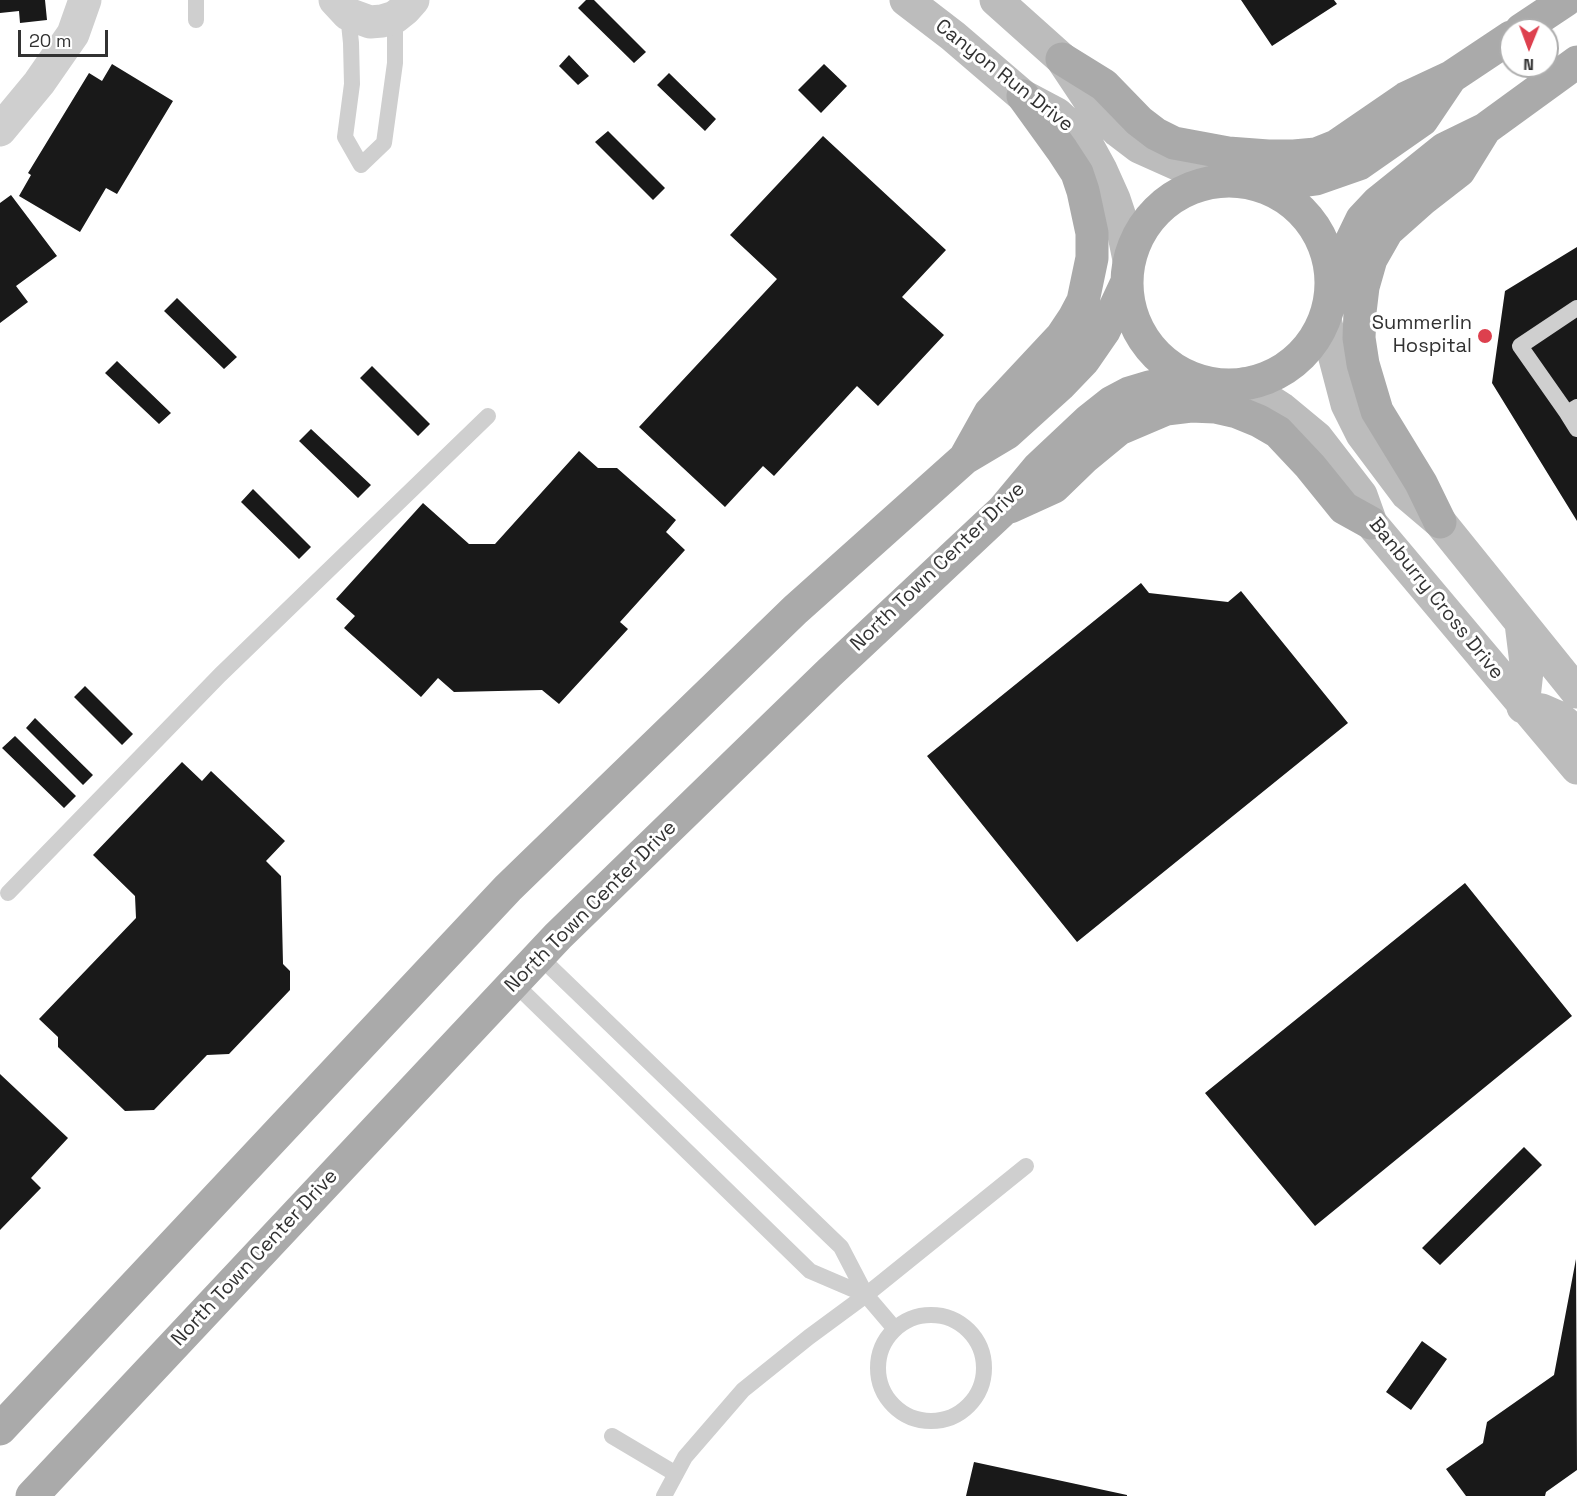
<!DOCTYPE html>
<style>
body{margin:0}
#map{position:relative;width:1577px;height:1496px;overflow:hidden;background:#fff;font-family:"Space Grotesk",sans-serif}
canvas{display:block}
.north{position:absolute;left:1499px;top:18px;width:60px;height:60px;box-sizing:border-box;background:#fff;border:2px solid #adadad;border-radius:50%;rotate:181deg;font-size:16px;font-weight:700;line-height:24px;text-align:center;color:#323232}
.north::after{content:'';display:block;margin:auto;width:21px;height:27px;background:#dd404e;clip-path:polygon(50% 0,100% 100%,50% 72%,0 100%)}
.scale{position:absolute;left:18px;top:30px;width:90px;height:27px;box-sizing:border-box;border:3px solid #323232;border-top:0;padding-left:8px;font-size:18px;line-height:21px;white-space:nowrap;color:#323232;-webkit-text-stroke:4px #fff;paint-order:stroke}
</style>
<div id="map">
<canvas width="1577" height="1496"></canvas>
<div class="north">N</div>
<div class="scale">20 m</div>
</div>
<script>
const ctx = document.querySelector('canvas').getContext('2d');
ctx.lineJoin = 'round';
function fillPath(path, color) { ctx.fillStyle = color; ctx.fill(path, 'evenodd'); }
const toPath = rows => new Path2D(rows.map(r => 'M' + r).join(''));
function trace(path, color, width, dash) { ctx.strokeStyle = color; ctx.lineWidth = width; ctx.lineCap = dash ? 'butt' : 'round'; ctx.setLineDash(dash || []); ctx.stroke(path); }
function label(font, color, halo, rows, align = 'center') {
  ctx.font = font + ' "Space Grotesk",sans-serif'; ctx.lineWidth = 6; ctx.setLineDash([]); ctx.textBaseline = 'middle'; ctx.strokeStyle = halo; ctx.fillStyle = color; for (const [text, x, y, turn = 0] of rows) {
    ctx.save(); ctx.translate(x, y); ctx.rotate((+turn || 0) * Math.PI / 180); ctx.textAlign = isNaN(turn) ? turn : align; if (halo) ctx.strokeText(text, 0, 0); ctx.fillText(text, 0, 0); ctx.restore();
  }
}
fillPath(toPath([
 [0,0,45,0,47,20,20,23,19,11,0,13],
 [586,0,594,0,646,52,634,63,578,8],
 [1241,0,1334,0,1337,4,1272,46],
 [569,55,589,76,578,85,559,66],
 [112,64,173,101,117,194,106,188,80,232,19,196,31,175,28,173,89,73,102,81],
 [824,64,847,86,821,113,798,90],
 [669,73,716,119,705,131,657,85],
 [608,131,665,188,653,200,595,142],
 [823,136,946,250,902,297,944,335,878,406,857,386,774,476,763,466,725,507,639,427,777,279,730,235],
 [11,195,57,256,16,286,28,302,0,323,0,203],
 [1577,247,1577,521,1492,383,1505,291],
 [177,298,237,357,224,369,164,311],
 [117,361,171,413,159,424,105,373],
 [372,366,430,424,418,436,360,378],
 [311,429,371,485,358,498,299,441],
 [579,451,598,468,617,468,676,520,666,532,685,550,620,622,628,629,559,704,542,690,454,692,438,678,421,697,344,628,355,616,336,599,423,503,469,544,495,544],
 [253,489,311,547,299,559,241,502],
 [1141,583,1149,593,1228,602,1241,591,1348,723,1077,942,927,756],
 [85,686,133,734,122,745,74,697],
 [35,718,93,775,83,785,26,728],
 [15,736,76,796,64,808,2,748],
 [182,762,202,781,211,771,285,841,266,861,281,876,283,964,290,971,290,990,229,1054,207,1055,154,1110,125,1111,58,1047,58,1037,39,1019,136,918,135,896,93,855],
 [1465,883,1572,1016,1315,1226,1205,1093],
 [0,1074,68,1138,31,1178,41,1188,0,1230],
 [1524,1147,1542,1165,1440,1265,1422,1248],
 [1576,1259,1577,1470,1546,1492,1545,1496,1466,1496,1446,1469,1483,1443,1487,1422,1554,1375],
 [1422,1341,1447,1359,1411,1410,1386,1392],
 [974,1462,1127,1495,1127,1496,966,1496]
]), '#191919');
trace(toPath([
 [348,14,351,43,352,84,345,137,361,165,384,143,395,63,395,17],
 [196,20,196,0],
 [1577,308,1520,346,1567,413,1577,407],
 [1567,413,1577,429],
 [8,893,220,675,488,416],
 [539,956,841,1247,866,1295,895,1329],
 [514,983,810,1271,866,1295],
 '878 1368a53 53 0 1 1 106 0a53 53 0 1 1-106 0Z',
 [612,1436,676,1474],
 [664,1496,685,1457,743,1390,809,1337,866,1295,1026,1166]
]), '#cfcfcf', 16);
trace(toPath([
 [335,0,348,14,370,22,382,21,395,17,405,9,413,0],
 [0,130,39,83,73,34,85,0]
]), '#cfcfcf', 33);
trace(toPath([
 [906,0,953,36,1023,96,1057,114,1084,139,1101,170,1114,199,1121,220,1129,260],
 [996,0,1062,59,1092,104,1118,131,1139,147,1215,181],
 [1325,320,1347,404,1362,434,1407,494,1440,522,1577,692],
 [1243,384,1282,409,1317,438,1361,495,1371,523,1577,768],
 [1521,623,1527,671,1523,707,1542,710,1558,717,1577,733]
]), '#bcbcbc', 33);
trace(toPath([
 [1521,30,1566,0],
 [1062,59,1104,85,1139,121,1156,134,1174,143,1228,153,1268,156,1294,156,1316,154,1336,146,1406,98,1451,77],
 '1127 283a102 102 0 1 1 204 0a102 102 0 1 1-204 0Z',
 [1264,186,1316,179,1359,164,1422,120,1451,77,1511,37],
 [1332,281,1362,219,1378,202,1444,149,1485,129,1577,62],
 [966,456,990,413,1062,336,1074,318,1083,301,1092,258,1092,233,1083,191,1077,173,1062,150,1023,96],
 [1010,507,1054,487,1085,457,1119,429,1166,409,1191,406,1215,407,1237,412,1259,421,1278,432,1310,466,1344,508,1371,523],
 [1440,522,1421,483,1377,411,1363,364,1359,338,1360,312,1363,287,1371,259,1387,231,1423,199,1459,171,1485,129],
 [0,1429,508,888,795,610,965,458,1007,433,1060,385,1084,360,1104,331,1126,284],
 [32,1496,558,936,829,673,1003,510,1038,468,1088,421,1112,402,1129,393,1149,387,1194,379]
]), '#aaa', 33);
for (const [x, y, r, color] of [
 [1485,336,8,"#dd404e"]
]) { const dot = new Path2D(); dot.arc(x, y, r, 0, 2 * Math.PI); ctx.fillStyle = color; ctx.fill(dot); trace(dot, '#fff', 2); }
label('20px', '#323232', '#fff', [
 ["Canyon Run Drive",1004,76,38],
 ["North Town Center Drive",938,567,-44],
 ["Banburry Cross Drive",1436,599,51],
 ["North Town Center Drive",591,907,-45],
 ["North Town Center Drive",255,1258,-47]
]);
label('20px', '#323232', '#fff', [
 ["Summerlin",1472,324],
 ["Hospital",1472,347]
], 'right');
</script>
